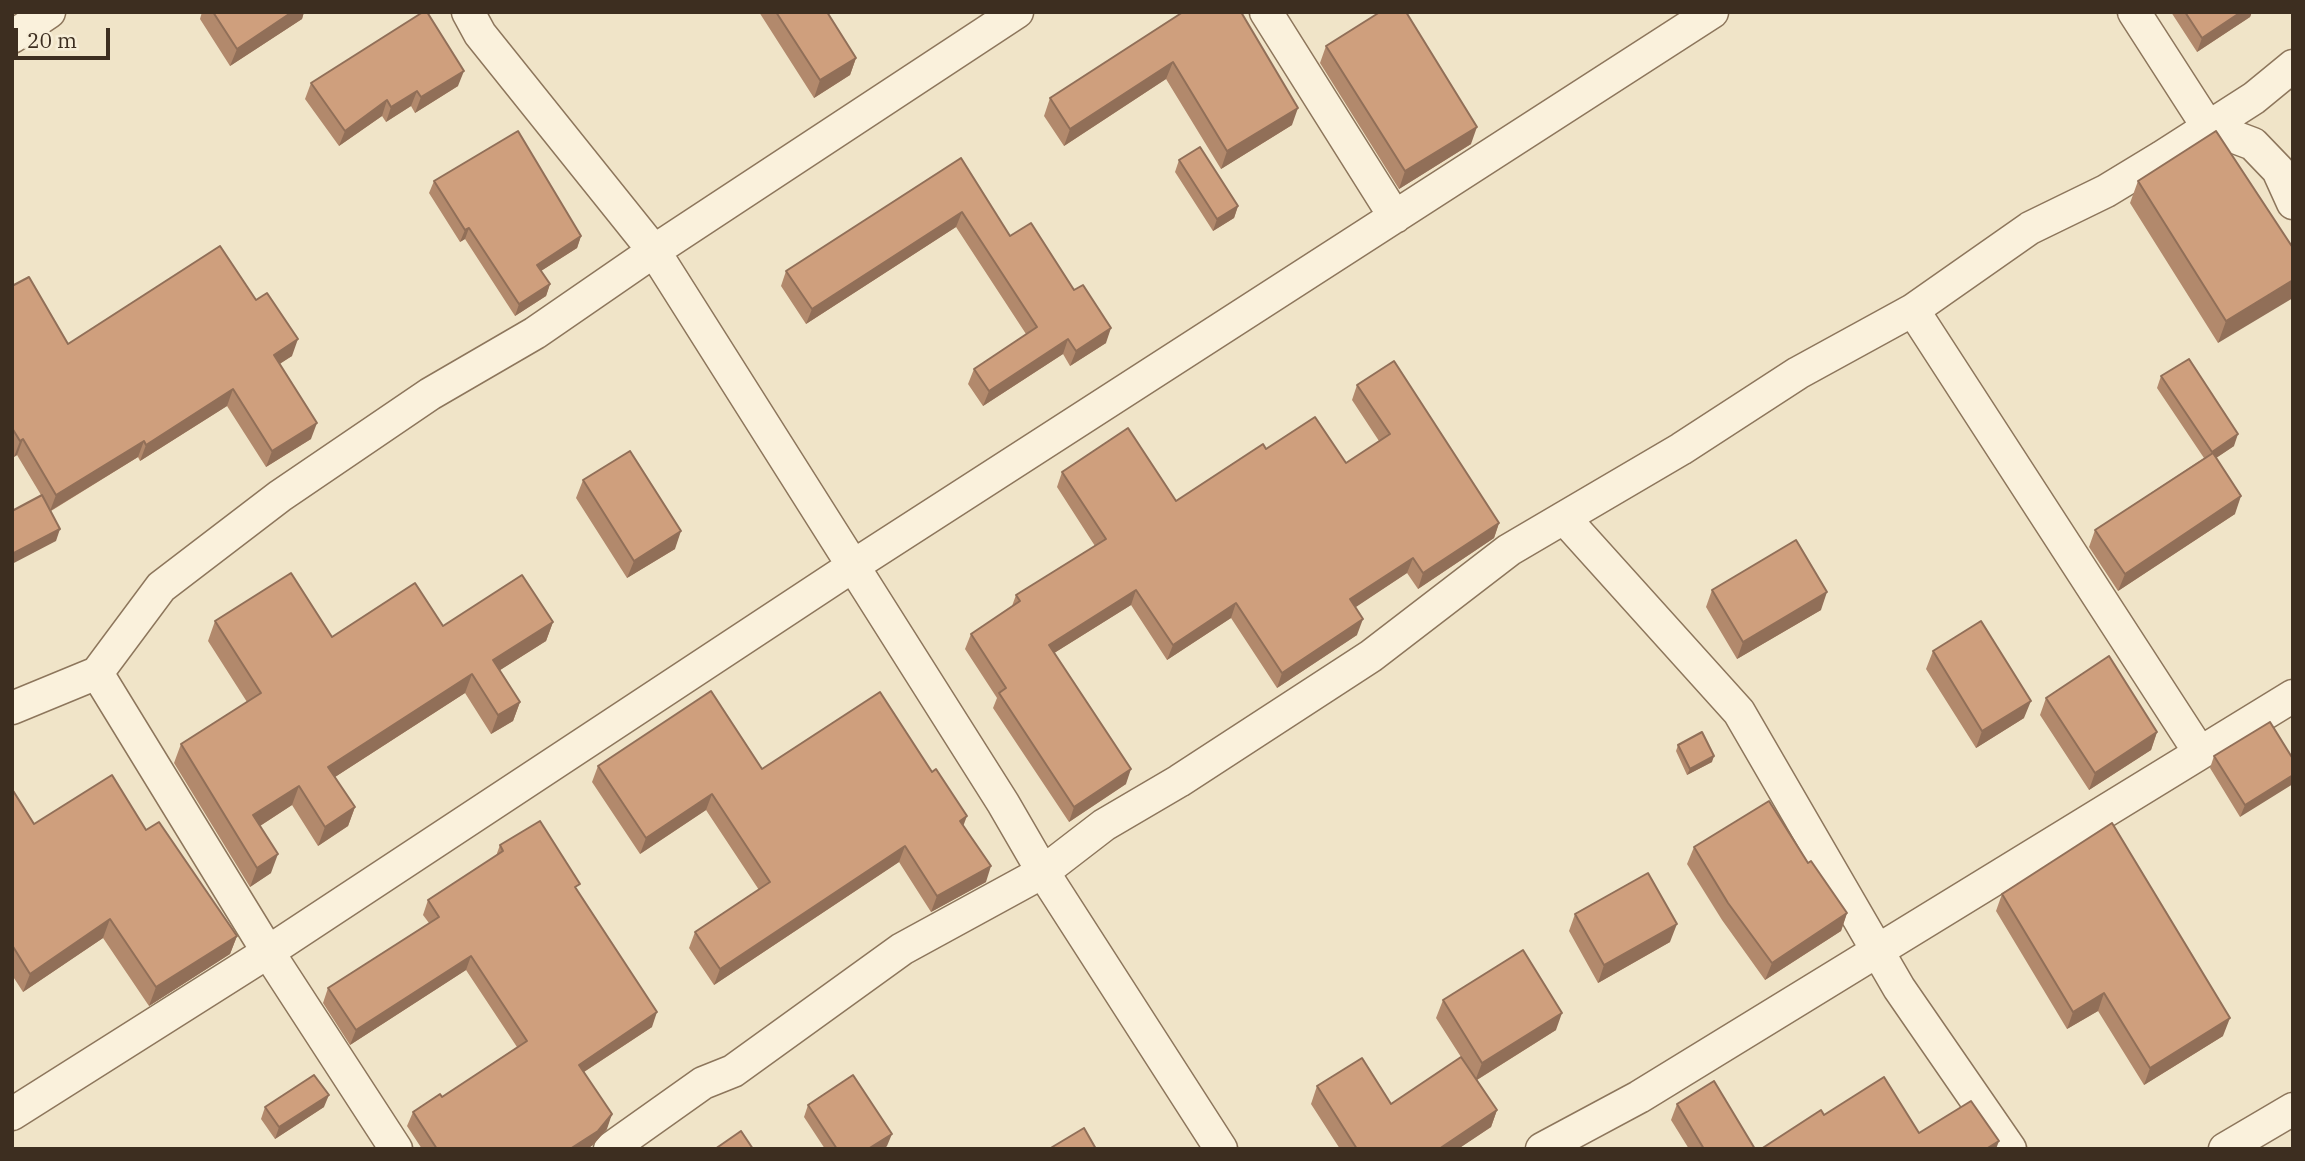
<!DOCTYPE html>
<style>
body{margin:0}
#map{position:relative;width:2305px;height:1161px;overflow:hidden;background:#f0e4c8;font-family:"IBM Plex Serif",serif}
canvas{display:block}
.frame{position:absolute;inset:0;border:14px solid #3d2e20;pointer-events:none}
.scale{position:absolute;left:14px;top:28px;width:96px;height:32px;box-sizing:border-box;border:4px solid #3d2e20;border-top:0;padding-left:9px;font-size:21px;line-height:24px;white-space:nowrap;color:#3d2e20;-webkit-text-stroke:5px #f7eed8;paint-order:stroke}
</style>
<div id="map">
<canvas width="2305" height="1161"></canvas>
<div class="frame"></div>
<div class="scale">20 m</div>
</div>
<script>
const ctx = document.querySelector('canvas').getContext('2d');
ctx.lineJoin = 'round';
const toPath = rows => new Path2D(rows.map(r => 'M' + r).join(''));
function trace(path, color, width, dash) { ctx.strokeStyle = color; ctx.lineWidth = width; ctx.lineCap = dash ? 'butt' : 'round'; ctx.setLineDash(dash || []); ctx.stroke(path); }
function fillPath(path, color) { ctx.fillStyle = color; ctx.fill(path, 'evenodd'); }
const minor = toPath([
 [468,12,480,34,654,251,1003,803,1043,872,1221,1149],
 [1266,12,1395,217],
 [2134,12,2208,127,2253,144,2278,170,2293,203],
 [12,37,49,12],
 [1913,310,2200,753],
 [1565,519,1739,712,1899,988,2010,1149],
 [97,673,268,952,396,1149],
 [12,708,97,673,161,587,280,496,430,394,535,333,654,251,1017,12],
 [12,1114,268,952,853,566,1712,12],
 [610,1149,703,1083,733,1071,902,949,1043,872,1104,825,1179,781,1371,656,1509,550,1681,449,1798,373,1913,310,2030,228,2106,191,2162,157,2254,98,2293,66],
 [1542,1149,1639,1097,2293,696],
 [2225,1149,2293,1109]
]);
trace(minor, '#8d765c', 35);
trace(minor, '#faf1dc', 32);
fillPath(toPath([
 [202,12,304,12,302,19,230,66,200,19],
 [759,12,827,12,856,58,850,75,814,98],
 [1183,12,1292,125,1221,169,1166,79,1064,146,1044,116,1050,98],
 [2171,12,2252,12,2250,17,2197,52],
 [1326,46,1471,144,1399,189,1320,63],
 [311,83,458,86,415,113,411,106,386,122,382,116,339,146,305,99],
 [961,158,1010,236,1106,343,1070,366,1063,354,983,406,968,384,974,369,1026,334,956,227,806,324,781,286,786,271],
 [1179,160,1238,206,1234,218,1213,231,1175,172],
 [434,181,581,236,577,248,541,271,550,284,546,296,515,316,465,239,460,242,429,193],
 [2138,181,2293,248,2218,343,2130,203],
 [12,286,68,344,292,356,280,363,311,439,266,467,227,406,140,461,138,457,51,511,56,541,41,495,17,455,14,457,12,455],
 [2161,376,2234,446,2216,458,2235,514,2118,591,2089,547,2095,530,2204,458,2157,388],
 [1357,385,1499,523,1494,538,1418,589,1407,573,1355,607,1357,635,1277,688,1231,618,1167,660,1131,605,1054,653,1126,784,1069,822,993,708,997,698,965,649,971,634,1012,606,1016,595,1095,546,1057,487,1062,472,1176,501,1266,449,1346,463,1379,441,1352,400],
 [583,480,675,549,627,578,576,498],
 [1712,590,1821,610,1737,659,1706,607],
 [215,621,332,637,443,626,553,622,546,641,500,670,520,702,513,721,491,734,465,693,335,777,355,807,348,826,318,846,292,805,260,826,271,873,250,887,174,763,181,744,247,702,208,641],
 [1933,651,2024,718,1976,748,1926,669],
 [2046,698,2157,732,2151,750,2089,790,2040,715],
 [1678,745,1712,762,1687,775,1676,751],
 [2214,756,2293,759,2240,817,2210,768],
 [598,766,762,769,964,826,986,882,931,912,899,862,714,985,689,948,695,932,759,890,706,810,640,854,592,782],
 [12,789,34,824,146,830,237,936,230,954,149,1006,103,938,23,992,12,975],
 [500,845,577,891,652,1027,584,1072,607,1129,593,1145,587,1149,422,1149,407,1126,413,1112,442,1097,517,1047,466,970,350,1045,323,1003,328,988,429,923,423,915,428,900,496,856],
 [1694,847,1808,863,1847,913,1841,931,1765,980,1722,920,1687,864],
 [2002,894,2223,1036,2144,1085,2098,1011,2067,1029,1996,911],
 [1575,914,1670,942,1598,983,1569,931],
 [1443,1000,1556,1030,1477,1080,1497,1110,1491,1127,1458,1149,1340,1149,1311,1104,1317,1086,1391,1104,1461,1057,1436,1018],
 [1677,1104,1755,1149,1689,1149,1671,1120],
 [808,1105,887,1146,883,1149,825,1149,804,1117],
 [265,1107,324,1107,275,1139,261,1119]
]), '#b2896c');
fillPath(toPath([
 [292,12,304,12,302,19,230,66,237,49],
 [2241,12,2252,12,2250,17,2197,52,2202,38],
 [856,58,850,75,814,98,820,80],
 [1173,62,1166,79,1064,146,1070,129],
 [464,71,458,86,415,113,421,97],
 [417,91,411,106,386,122,391,107],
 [387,100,382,116,339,146,345,131],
 [1298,108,1292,125,1221,169,1227,151],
 [1477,127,1471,144,1399,189,1405,171],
 [1238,206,1234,218,1213,231,1217,219],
 [962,212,956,227,806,324,812,309],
 [469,228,465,239,460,242,465,230],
 [581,236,577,248,533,276,537,265],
 [2293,280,2293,298,2218,343,2226,321],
 [550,284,546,296,515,316,519,304],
 [1111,328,1106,343,1070,366,1076,351],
 [298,339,292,356,269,371,274,355],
 [1068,339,1063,354,983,406,989,391],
 [233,389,227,406,140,461,146,445],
 [317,423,311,439,266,467,272,451],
 [2238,434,2234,446,2207,464,2212,452],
 [23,439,17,455,14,457,20,441],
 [144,441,138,457,50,511,56,495],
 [2241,496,2235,514,2118,591,2125,574],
 [1499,523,1494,538,1418,589,1423,573],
 [60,529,56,541,12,564,12,554],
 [681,531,675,549,627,578,634,561],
 [1413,558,1407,573,1344,615,1350,599],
 [1136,590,1131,605,1043,660,1049,645],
 [1827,592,1821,610,1737,659,1743,642],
 [1236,603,1231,618,1167,660,1173,645],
 [1363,619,1357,635,1277,688,1282,673],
 [553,622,546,641,486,679,493,660],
 [472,674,465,693,321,786,328,767],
 [2031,701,2024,718,1976,748,1982,731],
 [520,702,513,721,491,734,498,715],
 [2157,732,2151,750,2089,790,2095,773],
 [1714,756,1712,762,1687,775,1690,769],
 [1131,769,1126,784,1069,822,1074,807],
 [2293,775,2293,784,2240,817,2245,805],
 [299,786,292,805,246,835,253,815],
 [712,794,706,810,640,854,646,838],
 [355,807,348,826,318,846,325,827],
 [967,816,961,832,960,821],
 [905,846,899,862,714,985,720,969],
 [278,854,271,873,250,887,257,868],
 [991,866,986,882,931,912,937,896],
 [1847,913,1841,931,1765,980,1772,963],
 [110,919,103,938,23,992,30,974],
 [1677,924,1670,942,1598,983,1604,965],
 [237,936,230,954,149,1006,156,987],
 [471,956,466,970,350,1045,356,1030],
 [2104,993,2098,1011,2067,1029,2073,1012],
 [657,1012,652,1027,573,1079,579,1065],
 [1562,1013,1556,1030,1475,1081,1482,1063],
 [2230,1018,2223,1036,2144,1085,2150,1068],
 [329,1095,324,1107,275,1139,279,1127],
 [1497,1110,1491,1127,1458,1149,1439,1149],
 [612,1114,607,1129,593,1145,587,1149,570,1149],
 [892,1134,887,1146,883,1149,868,1149],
 [1999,1141,1996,1149,1986,1149]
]), '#916f58');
const building = toPath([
 [213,12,292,12,237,49,213,12],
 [423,12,427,12,464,71,421,97,417,91,391,107,387,100,345,131,311,83,423,12],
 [776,12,827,12,856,58,820,80,776,12],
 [1183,12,1241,12,1298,108,1227,151,1173,62,1070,129,1050,98,1183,12],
 [1380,12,1406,12,1477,127,1405,171,1326,46,1380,12],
 [2185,12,2241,12,2202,38,2185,12],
 [518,131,581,236,537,265,550,284,519,304,469,228,465,230,434,181,518,131],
 [2216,131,2293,248,2293,280,2226,321,2138,181,2216,131],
 [1200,147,1238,206,1217,219,1179,160,1200,147],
 [961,158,1010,236,1031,223,1074,290,1083,285,1111,328,1076,351,1068,339,989,391,974,369,1037,327,962,212,812,309,786,271,961,158],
 [220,246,256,300,267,293,298,339,274,355,317,423,272,451,233,389,146,445,144,441,56,495,23,439,20,441,12,428,12,286,29,277,68,344,220,246],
 [2189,359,2238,434,2212,452,2161,376,2189,359],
 [1394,361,1499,523,1423,573,1413,558,1350,599,1363,619,1282,673,1236,603,1173,645,1136,590,1049,645,1131,769,1074,807,999,693,1006,688,971,634,1020,601,1016,595,1106,539,1062,472,1128,428,1176,501,1263,444,1266,449,1315,417,1346,463,1390,434,1357,385,1394,361],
 [630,451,681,531,634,561,583,480,630,451],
 [2213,453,2241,496,2125,574,2095,530,2213,453],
 [42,495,60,529,12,554,12,511,42,495],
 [1796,540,1827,592,1743,642,1712,590,1796,540],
 [291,573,332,637,415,583,443,626,522,575,553,622,493,660,520,702,498,715,472,674,328,767,355,807,325,827,299,786,253,815,278,854,257,868,181,744,261,693,215,621,291,573],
 [1981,621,2031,701,1982,731,1933,651,1981,621],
 [2109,656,2157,732,2095,773,2046,698,2109,656],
 [711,691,762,769,880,692,932,772,936,769,967,816,960,821,991,866,937,896,905,846,720,969,695,932,770,882,712,794,646,838,598,766,711,691],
 [2270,722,2293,759,2293,775,2245,805,2214,756,2270,722],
 [1702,732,1714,756,1690,769,1678,745,1702,732],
 [112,775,146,830,159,822,237,936,156,987,110,919,30,974,12,945,12,789,34,824,112,775],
 [1769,801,1808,863,1811,861,1847,913,1772,963,1728,903,1694,847,1769,801],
 [540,821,580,884,575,887,657,1012,579,1065,612,1114,598,1131,570,1149,437,1149,413,1112,440,1094,442,1097,527,1041,471,956,356,1030,328,988,439,917,428,900,503,851,500,845,540,821],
 [2112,823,2230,1018,2150,1068,2104,993,2073,1012,2002,894,2112,823],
 [1648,873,1677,924,1604,965,1575,914,1648,873],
 [1523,950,1562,1013,1482,1063,1443,1000,1523,950],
 [1461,1057,1497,1110,1439,1149,1357,1149,1317,1086,1362,1058,1391,1104,1461,1057],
 [314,1075,329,1095,279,1127,265,1107,314,1075],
 [853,1075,892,1134,868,1149,837,1149,808,1105,853,1075],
 [1884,1077,1919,1133,1971,1101,1999,1141,1986,1149,1761,1149,1821,1110,1824,1115,1884,1077],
 [1714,1081,1755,1149,1704,1149,1677,1104,1714,1081],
 [1084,1128,1096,1149,1049,1149,1084,1128],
 [741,1131,753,1149,715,1149,741,1131]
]);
fillPath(building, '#cf9f7d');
trace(building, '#916f58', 2);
</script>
